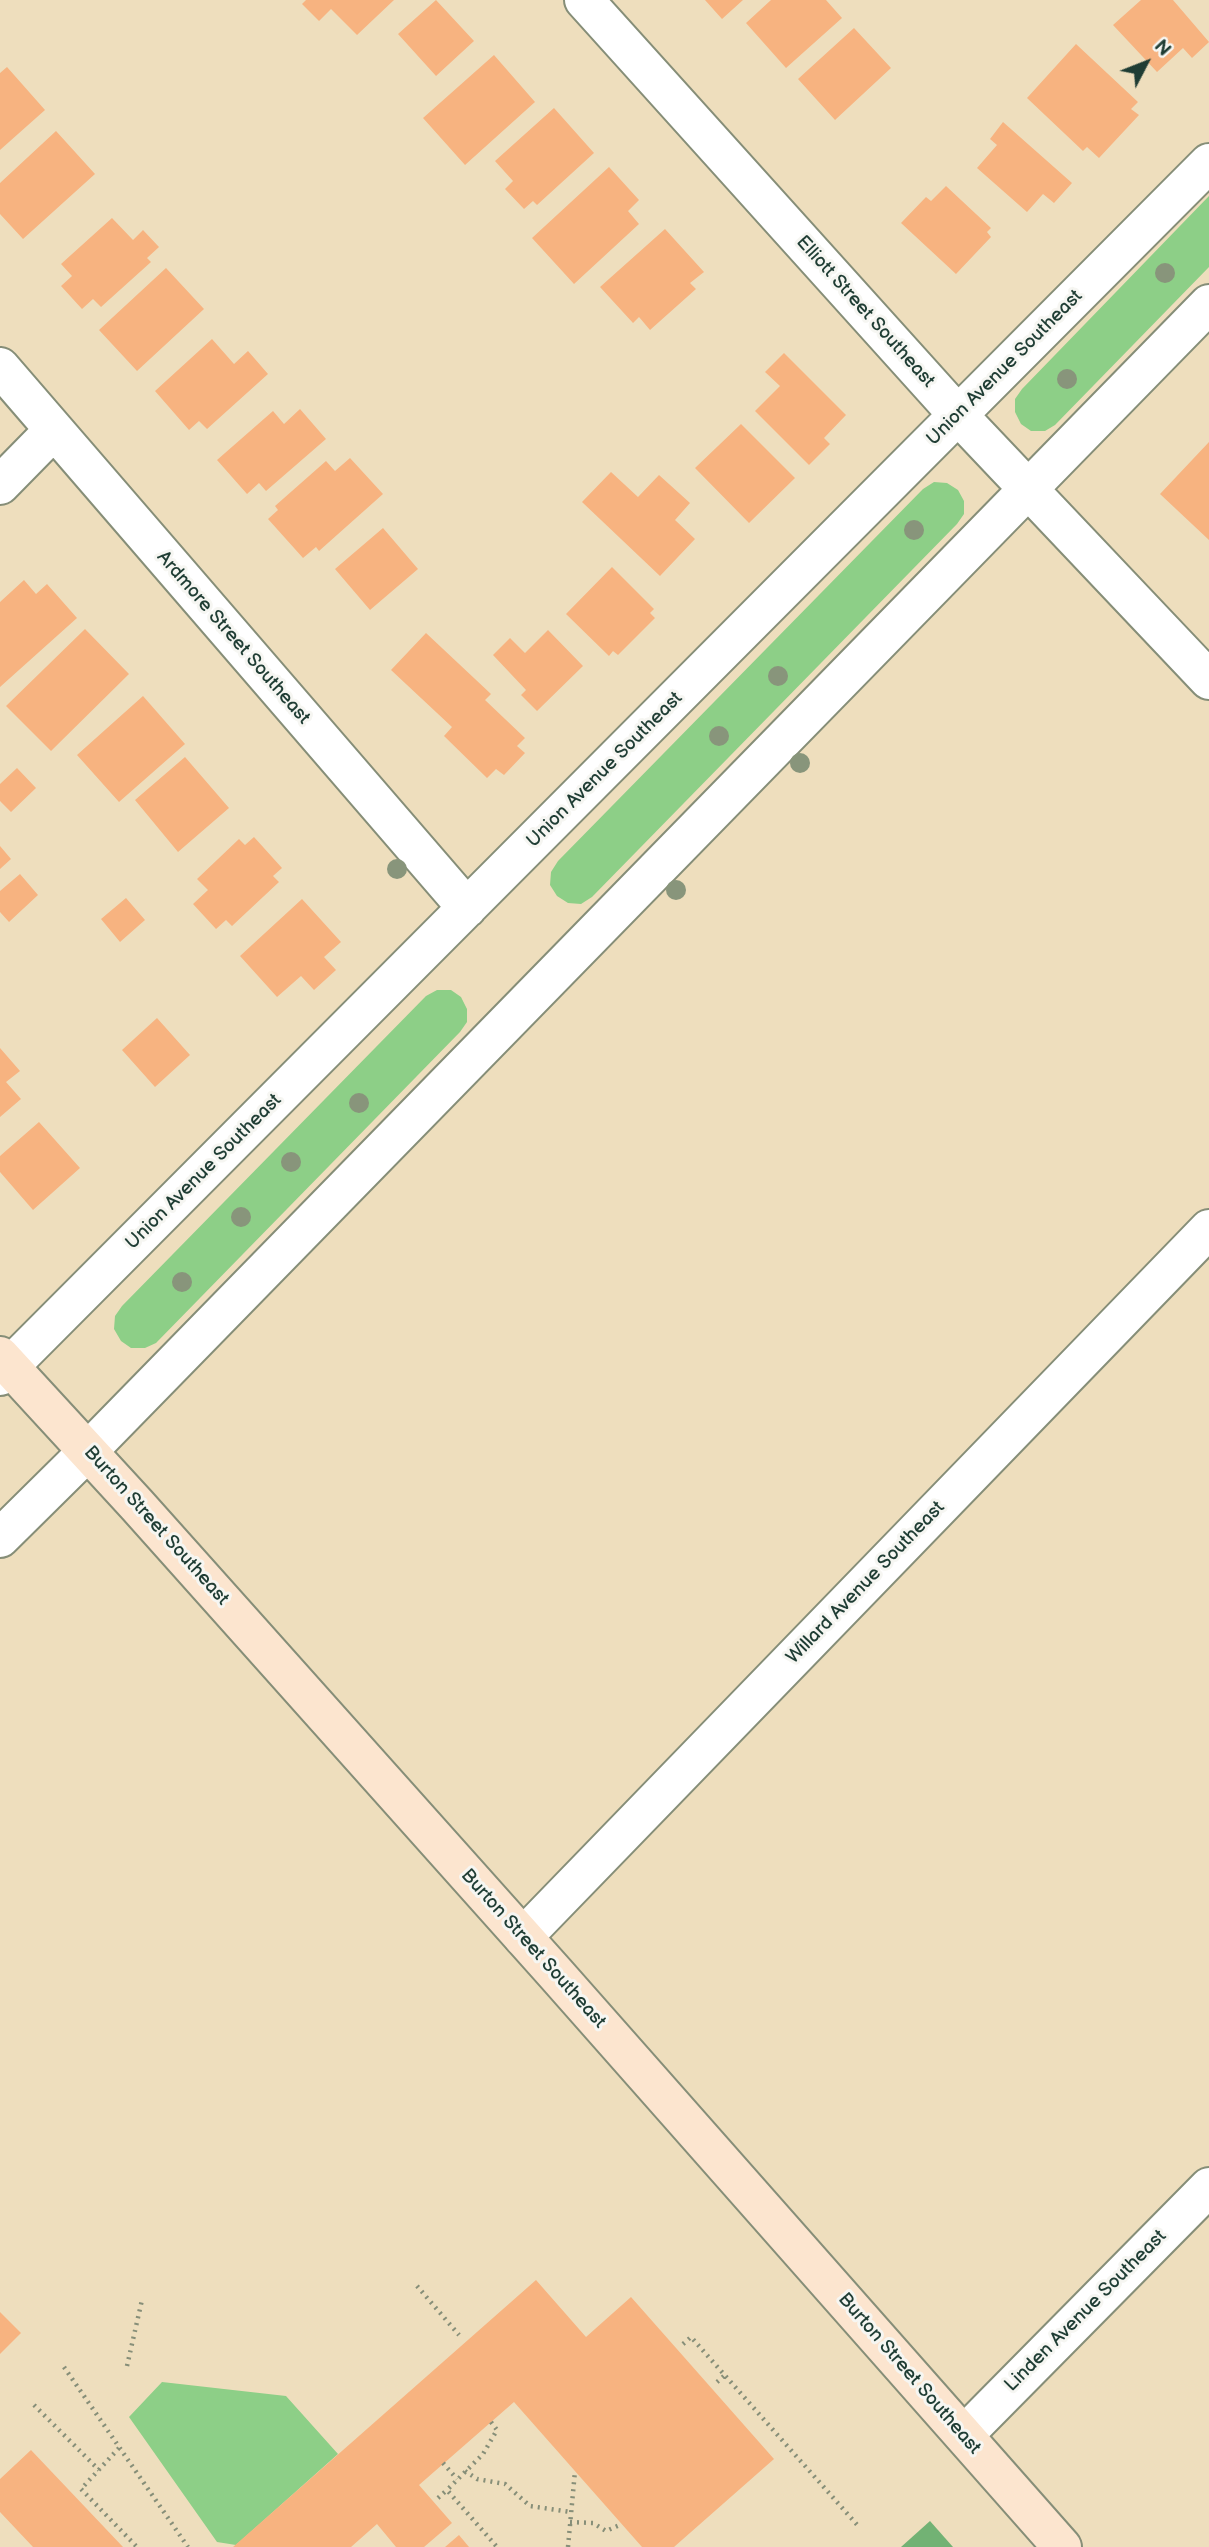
<!DOCTYPE html>
<style>
body{margin:0}
#map{position:relative;width:1209px;height:2547px;overflow:hidden;background:#eedebd;font-family:"Balsamiq Sans",sans-serif}
canvas{display:block}
.north{position:absolute;left:1111px;top:28px;width:70px;height:70px;-webkit-text-stroke:5px #f6f6f2;paint-order:stroke;rotate:48deg;font-size:19px;font-weight:700;line-height:28px;text-align:center;color:#1f3d34}
.north::after{content:'';display:block;margin:auto;width:24px;height:32px;background:#1f3d34;clip-path:polygon(50% 0,100% 100%,50% 72%,0 100%)}
</style>
<div id="map">
<canvas width="1209" height="2547"></canvas>
<div class="north">N</div>
</div>
<script>
const ctx = document.querySelector('canvas').getContext('2d');
ctx.lineJoin = 'round';
function fillPath(path, color) { ctx.fillStyle = color; ctx.fill(path, 'evenodd'); }
const toPath = rows => new Path2D(rows.map(r => 'M' + r).join(''));
function trace(path, color, width, dash) { ctx.strokeStyle = color; ctx.lineWidth = width; ctx.lineCap = dash ? 'butt' : 'round'; ctx.setLineDash(dash || []); ctx.stroke(path); }
function label(font, color, halo, rows, align = 'center') {
  ctx.font = font + ' "Balsamiq Sans",sans-serif'; ctx.lineWidth = 6; ctx.setLineDash([]); ctx.textBaseline = 'middle'; ctx.strokeStyle = halo; ctx.fillStyle = color; for (const [text, x, y, turn = 0] of rows) {
    ctx.save(); ctx.translate(x, y); ctx.rotate((+turn || 0) * Math.PI / 180); ctx.textAlign = isNaN(turn) ? turn : align; if (halo) ctx.strokeText(text, 0, 0); ctx.fillText(text, 0, 0); ctx.restore();
  }
}
fillPath(toPath([
 [1209,196,1209,267,1055,425,1045,431,1031,431,1021,424,1015,412,1015,399,1022,389],
 [934,482,947,483,958,490,964,501,964,514,957,524,592,897,581,904,568,903,557,896,550,885,551,872,558,861,923,489],
 [437,990,451,990,461,997,467,1009,467,1022,460,1032,156,1343,145,1348,131,1348,121,1341,114,1329,115,1316,122,1306,426,996],
 [162,2382,286,2396,338,2454,236,2545,217,2542,129,2417]
]), '#8dcf87');
fillPath(toPath([
 [930,2521,953,2547,901,2547]
]), '#72b274');
fillPath(toPath([
 [306,0,394,0,357,35,331,9,319,21,302,4],
 [436,0,474,41,436,76,398,34],
 [705,0,743,0,722,19],
 [771,0,826,0,842,18,786,68,746,23],
 [1141,0,1173,0,1209,42,1192,58,1183,48,1157,72,1113,25],
 [854,28,891,68,835,120,798,79],
 [1076,44,1138,102,1131,109,1139,115,1099,158,1087,147,1083,151,1027,98],
 [494,55,535,102,465,165,423,118],
 [7,67,45,110,0,150,0,73],
 [554,108,594,153,537,205,533,201,524,209,505,189,513,181,495,161],
 [1003,122,1072,183,1054,203,1043,194,1027,212,977,168,997,145,990,139],
 [56,131,95,174,23,239,0,214,0,183],
 [609,167,639,200,628,211,639,224,574,284,532,238],
 [946,186,991,228,987,232,991,237,956,274,901,223,926,197,931,201],
 [112,218,133,240,143,230,159,247,147,258,151,262,101,307,93,299,82,309,61,286,72,276,61,264],
 [665,229,704,272,690,283,696,289,650,330,639,317,633,323,600,287],
 [166,268,204,309,137,371,99,330],
 [212,339,234,364,248,351,268,374,207,429,199,421,189,430,155,391],
 [784,353,846,415,824,438,830,444,809,465,755,411,780,386,765,372],
 [300,409,326,439,266,491,259,483,247,494,217,460,273,411,284,424],
 [741,424,795,478,749,523,695,468],
 [1209,442,1209,540,1160,494],
 [350,458,383,494,319,551,316,547,303,558,268,519,278,510,275,506,326,461,335,471],
 [611,472,638,497,659,475,690,503,675,520,695,539,660,576,582,502],
 [383,528,418,569,370,610,335,569],
 [612,567,654,609,650,613,655,618,618,655,613,651,609,656,566,614],
 [24,580,36,594,47,584,77,618,0,687,0,602],
 [85,629,129,674,51,751,6,706],
 [548,630,583,666,537,711,521,695,526,690,493,655,510,638,525,653],
 [426,633,491,694,485,700,525,738,517,746,525,753,504,775,496,769,487,778,444,736,452,727,391,670],
 [143,696,185,744,119,802,77,755],
 [185,757,229,808,178,852,135,800],
 [17,768,36,788,11,812,0,801,0,784],
 [254,837,282,868,273,876,279,882,232,926,226,920,216,929,193,904,208,890,197,879,239,839,245,845],
 [0,846,11,859,0,869],
 [20,874,38,895,9,922,0,912,0,891],
 [126,898,145,920,120,942,101,919],
 [302,899,341,942,324,957,336,970,314,990,301,976,277,997,240,956],
 [157,1018,190,1055,155,1087,122,1050],
 [0,1048,20,1071,6,1082,21,1099,0,1117],
 [39,1122,80,1168,33,1210,0,1172,0,1156],
 [536,2280,586,2337,631,2297,774,2459,674,2547,642,2547,514,2402,419,2485,452,2523,424,2547,396,2547,377,2524,351,2547,233,2547],
 [0,2312,21,2333,0,2354],
 [31,2450,123,2547,33,2547,0,2512,0,2479],
 [459,2535,469,2547,445,2547]
]), '#f7b380');
const street = toPath([
 [584,0,958,415,1209,680],
 [0,367,467,908],
 [0,485,53,431],
 [0,1376,1209,163],
 [0,1538,88,1451,1209,304],
 [523,1937,1209,1229],
 [964,2435,1209,2187]
]);
const secondary = toPath([
 [0,1356,137,1505,556,1974,1062,2547]
]);
trace(street, '#868e78', 42);
trace(secondary, '#868e78', 42);
trace(toPath([
 [417,2286,459,2335],
 [683,2344,691,2337,859,2527],
 [127,2366,142,2300],
 [64,2367,188,2547],
 [717,2382,725,2375],
 [34,2405,99,2470],
 [491,2422,497,2430,483,2454,447,2490,497,2547],
 [119,2448,81,2489,137,2547],
 [443,2463,457,2479],
 [465,2471,477,2479,505,2484,530,2506,571,2512],
 [438,2498,447,2490],
 [570,2522,593,2523,606,2531,622,2524],
 [568,2547,575,2471]
]), '#868e78', 4.5, [2, 5]);
trace(street, '#fff', 38);
trace(secondary, '#fce5cf', 38);
ctx.fillStyle = '#88957b';
for (const [x, y] of [
 [1165,273],
 [1067,379],
 [914,530],
 [778,676],
 [719,736],
 [800,763],
 [397,869],
 [676,890],
 [359,1103],
 [291,1162],
 [241,1217],
 [182,1282]
]) { ctx.beginPath(); ctx.arc(x, y, 10, 0, 2 * Math.PI); ctx.fill(); }
label('19px', '#1f3d34', '#f6f6f2', [
 ["Elliott Street Southeast",865,312,48],
 ["Union Avenue Southeast",1005,368,-45],
 ["Ardmore Street Southeast",233,638,49],
 ["Union Avenue Southeast",605,770,-45],
 ["Union Avenue Southeast",204,1172,-45],
 ["Burton Street Southeast",156,1526,48],
 ["Willard Avenue Southeast",866,1583,-46],
 ["Burton Street Southeast",533,1949,48],
 ["Linden Avenue Southeast",1086,2311,-45],
 ["Burton Street Southeast",909,2374,49]
]);
</script>
